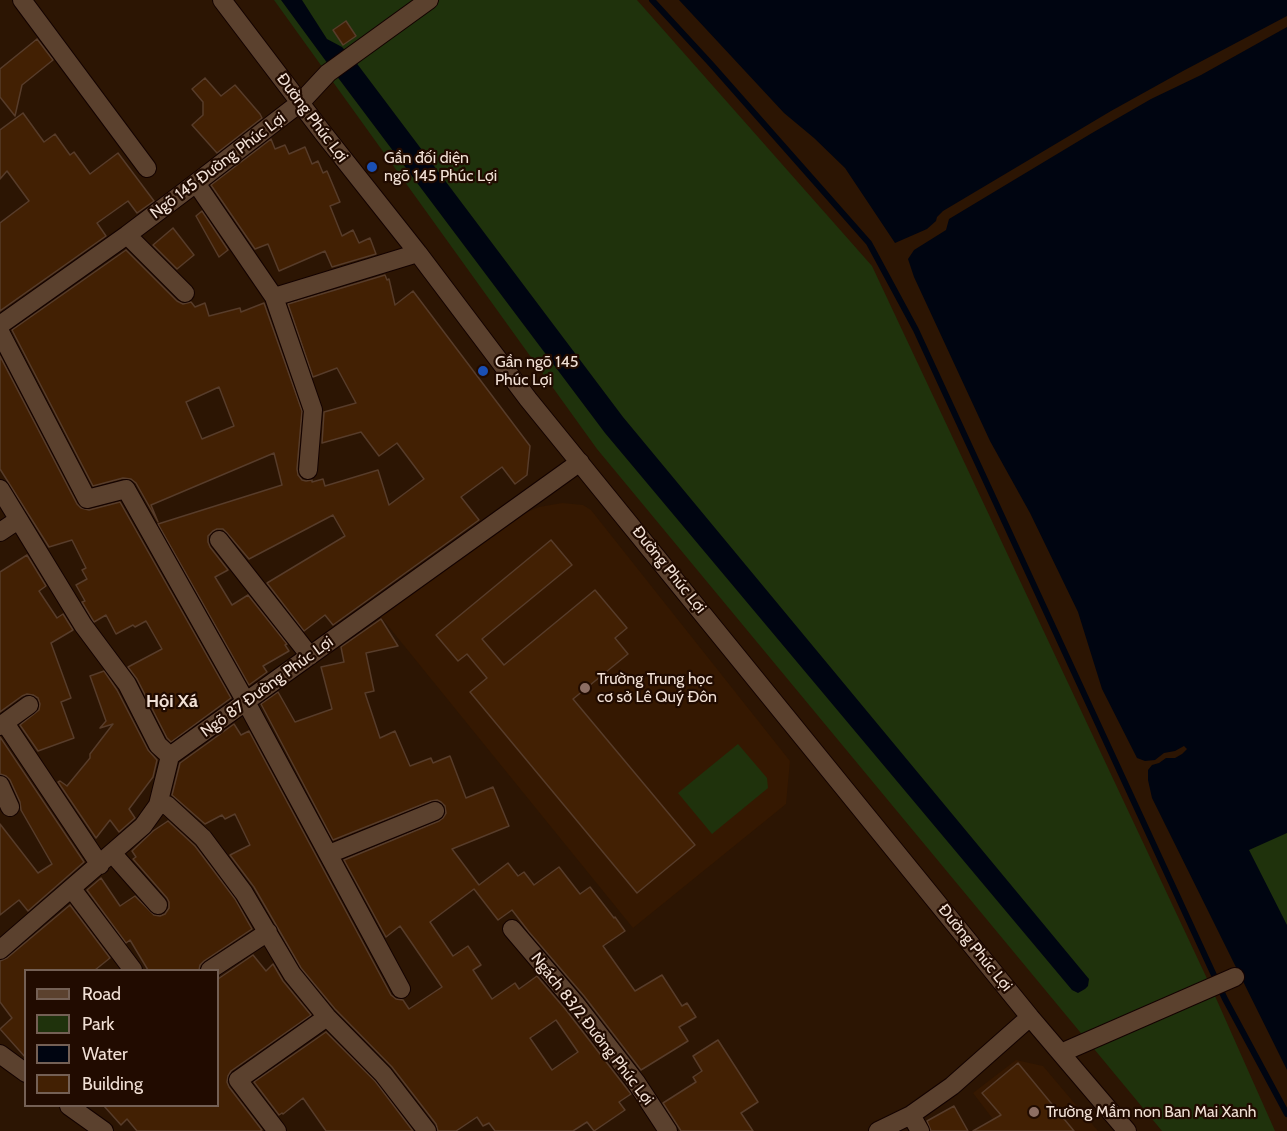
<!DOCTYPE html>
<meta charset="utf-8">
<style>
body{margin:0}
#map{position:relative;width:1287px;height:1131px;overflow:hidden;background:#2c1503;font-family:Cabin,sans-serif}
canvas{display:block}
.legend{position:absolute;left:24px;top:969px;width:195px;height:138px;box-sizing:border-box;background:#210b00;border:2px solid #746055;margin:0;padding:8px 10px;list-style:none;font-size:18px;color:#f1e0d5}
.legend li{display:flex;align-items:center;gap:12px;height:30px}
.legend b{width:30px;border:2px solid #746055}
</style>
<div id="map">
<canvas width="1287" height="1131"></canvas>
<ul class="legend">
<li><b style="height:8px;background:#5b412e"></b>Road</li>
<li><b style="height:16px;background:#1f320c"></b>Park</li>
<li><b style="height:16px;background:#000511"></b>Water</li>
<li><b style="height:16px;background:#422003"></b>Building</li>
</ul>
</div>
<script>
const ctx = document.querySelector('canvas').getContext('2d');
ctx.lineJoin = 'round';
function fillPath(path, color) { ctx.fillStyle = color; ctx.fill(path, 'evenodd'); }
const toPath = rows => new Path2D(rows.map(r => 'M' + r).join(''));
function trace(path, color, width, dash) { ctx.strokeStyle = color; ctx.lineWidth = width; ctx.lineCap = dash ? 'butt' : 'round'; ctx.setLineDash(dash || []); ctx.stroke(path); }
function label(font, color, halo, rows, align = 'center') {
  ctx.font = font + ' Cabin,sans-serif'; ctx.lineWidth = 4.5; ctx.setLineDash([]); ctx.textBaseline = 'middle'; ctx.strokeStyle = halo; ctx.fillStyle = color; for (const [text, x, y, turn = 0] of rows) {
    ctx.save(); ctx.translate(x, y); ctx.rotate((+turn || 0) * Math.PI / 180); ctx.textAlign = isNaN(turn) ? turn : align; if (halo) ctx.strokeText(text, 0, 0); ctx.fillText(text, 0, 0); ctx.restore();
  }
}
fillPath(toPath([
 [562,503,583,505,591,510,790,761,786,804,633,928,380,616,518,516,539,507],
 [1016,1060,1043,1066,1098,1131,1002,1131,973,1093]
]), '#351801');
fillPath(toPath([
 [274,0,637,0,872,266,1211,987,1275,1131,1162,1131,597,449],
 [738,744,767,778,768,788,712,834,678,793],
 [1287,830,1287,929,1248,850]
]), '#1f320c');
fillPath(toPath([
 [281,0,302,0,327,39,342,47,355,61,623,417,1089,979,1088,986,1085,989,1078,993,1072,990,605,433,339,79],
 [679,0,1287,0,1287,16,1183,71,1111,111,943,211,937,217,936,221,927,229,895,243,845,168,814,138,784,113],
 [1287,27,1287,833,1249,850,1287,925,1287,1070,1152,798,1148,780,1148,770,1152,765,1159,763,1166,758,1175,758,1182,754,1187,749,1184,746,1175,751,1164,753,1155,760,1145,761,1137,758,1102,689,1078,612,1030,513,990,441,914,277,908,259,914,250,946,230,949,219,1092,133,1151,99,1201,75]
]), '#000511');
trace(toPath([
 [652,0,711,64,869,243,916,330,1225,999,1287,1114]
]), '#000511', 6);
const building = toPath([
 [346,21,356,36,343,45,333,30,346,21],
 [37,39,53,60,22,85,15,116,0,97,0,69,37,39],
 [205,78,221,96,235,85,260,114,262,118,217,153,192,125,203,115,203,102,192,89,205,78],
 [23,113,44,142,55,134,70,155,74,152,90,174,118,153,154,201,137,213,128,201,97,223,106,236,0,311,0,223,29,201,7,171,0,179,0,130,23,113],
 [271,139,275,149,285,145,289,154,305,147,312,164,318,161,323,173,327,171,340,202,330,206,342,236,353,230,359,243,370,238,376,254,332,267,325,251,279,271,268,244,255,249,211,185,271,139],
 [202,211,228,250,219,257,196,216,202,211],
 [173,228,194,255,177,269,153,245,173,228],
 [126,250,177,301,183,304,191,302,195,307,205,303,209,316,240,308,241,312,264,303,302,411,297,469,298,475,302,480,306,481,312,480,312,482,323,479,325,486,378,470,389,505,424,479,397,443,379,456,361,432,322,443,324,412,356,403,337,368,313,377,288,304,385,275,387,280,389,279,395,305,413,291,530,446,527,475,515,484,502,467,461,497,479,520,333,625,325,615,304,631,267,583,345,536,333,515,249,559,227,533,223,529,217,529,213,531,208,536,208,542,210,547,228,570,215,577,232,605,248,595,287,644,285,645,289,651,263,666,267,672,249,685,158,524,282,485,274,453,151,505,158,522,136,483,131,479,123,478,93,486,12,330,126,250],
 [219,387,234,426,202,439,186,402,219,387],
 [0,356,77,504,81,508,89,510,120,502,231,698,171,742,167,738,137,679,128,667,162,649,146,621,135,627,133,625,116,634,106,615,94,622,82,602,85,601,76,585,87,579,82,570,86,568,72,540,49,547,0,469,0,356],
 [551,540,572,565,482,639,504,665,595,590,627,628,615,638,628,654,573,699,695,845,637,893,470,692,487,678,467,654,458,661,436,635,551,540],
 [27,555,46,586,39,591,57,618,63,614,73,630,51,643,71,698,61,702,74,738,38,751,20,725,39,710,40,704,38,698,33,695,27,694,22,696,0,712,0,572,27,555],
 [381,619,398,646,366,653,374,691,365,693,380,738,395,731,410,766,431,758,433,763,450,756,466,798,493,787,509,826,452,849,479,885,508,863,518,876,524,872,534,885,559,867,580,894,590,887,614,918,615,917,625,931,603,946,635,991,662,975,682,1006,687,1003,696,1017,679,1027,688,1041,641,1070,584,996,529,932,512,910,498,920,474,889,430,922,453,956,468,946,481,965,473,970,492,999,515,983,519,989,537,976,566,1010,631,1094,619,1102,625,1110,594,1131,587,1122,573,1131,495,1131,489,1123,483,1126,477,1117,456,1131,438,1131,436,1124,392,1067,335,1009,301,968,254,887,230,855,250,845,235,814,225,819,222,815,205,824,172,795,180,763,234,724,241,735,249,731,391,995,396,999,403,1000,409,1009,442,987,400,926,386,937,344,860,439,821,443,818,446,813,445,806,441,802,437,800,431,801,333,840,261,704,278,692,295,722,332,709,321,667,344,662,341,647,381,619],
 [556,1020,578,1052,552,1070,530,1038,556,1020],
 [104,671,117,690,148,750,157,760,153,777,129,809,135,818,119,832,110,820,96,838,58,782,60,781,67,786,90,758,90,754,113,724,100,728,106,721,90,676,104,671],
 [0,737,84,862,28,911,19,900,0,915,0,824,38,873,52,864,21,810,20,802,10,780,6,776,0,774,0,737],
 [168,821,195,846,235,899,252,929,204,961,200,965,199,970,148,970,130,940,126,943,87,890,101,878,120,906,135,896,154,915,160,916,165,914,169,908,169,902,167,898,133,859,136,857,132,851,153,831,168,821],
 [70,905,110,958,95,970,26,970,26,1058,0,1029,12,1018,0,1002,0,961,7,958,70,905],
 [253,955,266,971,273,964,283,981,311,1015,231,1071,228,1076,227,1082,229,1087,262,1130,260,1131,137,1131,127,1119,121,1125,104,1106,218,1106,218,979,253,955],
 [326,1032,375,1081,413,1131,326,1131,303,1098,283,1114,282,1113,279,1115,254,1082,326,1032],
 [718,1040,758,1102,741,1113,753,1131,681,1131,663,1103,696,1082,693,1077,702,1071,693,1056,718,1040],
 [1018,1063,1074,1131,973,1131,1001,1115,982,1093,1018,1063],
 [954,1106,968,1131,931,1131,927,1121,954,1106]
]);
fillPath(building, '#422003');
trace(building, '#573c2a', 1.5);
const minor = toPath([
 [22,0,147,168],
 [222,0,323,133,418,253,528,399,1030,1017,1127,1131],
 [196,183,274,297,313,410,308,470],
 [127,235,185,293],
 [274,297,418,253],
 [0,325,127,235,196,183,301,102,328,73,429,0],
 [0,332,87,499,126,489,246,702,401,989],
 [0,489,83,625,127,684,158,745,170,756],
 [0,532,18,520],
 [219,540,310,656],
 [5,723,100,865],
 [0,726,29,705],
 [0,785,10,807],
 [158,805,167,805,203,838,244,893,292,974,327,1017,383,1074,427,1131],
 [112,853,158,905],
 [329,854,435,811],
 [72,889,133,970],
 [512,929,575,1003,636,1082,668,1131],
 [0,950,143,826,158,805,170,756,580,462],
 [210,970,268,932],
 [1061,1053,1235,977],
 [0,1054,26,1073],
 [69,1106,104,1131],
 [911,1115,920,1131],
 [277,1131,238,1080,327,1017],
 [878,1131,911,1115,952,1086,1030,1017]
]);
trace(minor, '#130200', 20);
trace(minor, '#5b412e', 18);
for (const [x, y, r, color] of [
 [372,167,6,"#1a4fb4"],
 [483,371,6,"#1a4fb4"],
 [585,688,6,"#8d6e63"],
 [1034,1112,6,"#8d6e63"]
]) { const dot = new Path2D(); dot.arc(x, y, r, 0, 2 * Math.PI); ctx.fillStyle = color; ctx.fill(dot); trace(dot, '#210b00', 2); }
label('16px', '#f1e0d5', '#210b00', [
 ["Đường Phúc Lợi",312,118,53],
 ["Ngõ 145 Đường Phúc Lợi",218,166,-37],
 ["Đường Phúc Lợi",669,570,51],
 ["Ngõ 87 Đường Phúc Lợi",267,687,-36],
 ["Đường Phúc Lợi",975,948,51],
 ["Ngách 83/2 Đường Phúc Lợi",592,1029,52]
]);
label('16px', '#f1e0d5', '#210b00', [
 ["Gần đối diện",384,158],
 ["ngõ 145 Phúc Lợi",384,176],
 ["Gần ngõ 145",495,362],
 ["Phúc Lợi",495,380],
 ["Trường Trung học",597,679],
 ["cơ sở Lê Quý Đôn",597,697],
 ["Trường Mầm non Ban Mai Xanh",1046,1112]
], 'left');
label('bold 18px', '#f1e0d5', '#210b00', [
 ["Hội Xá",172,702]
]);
</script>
